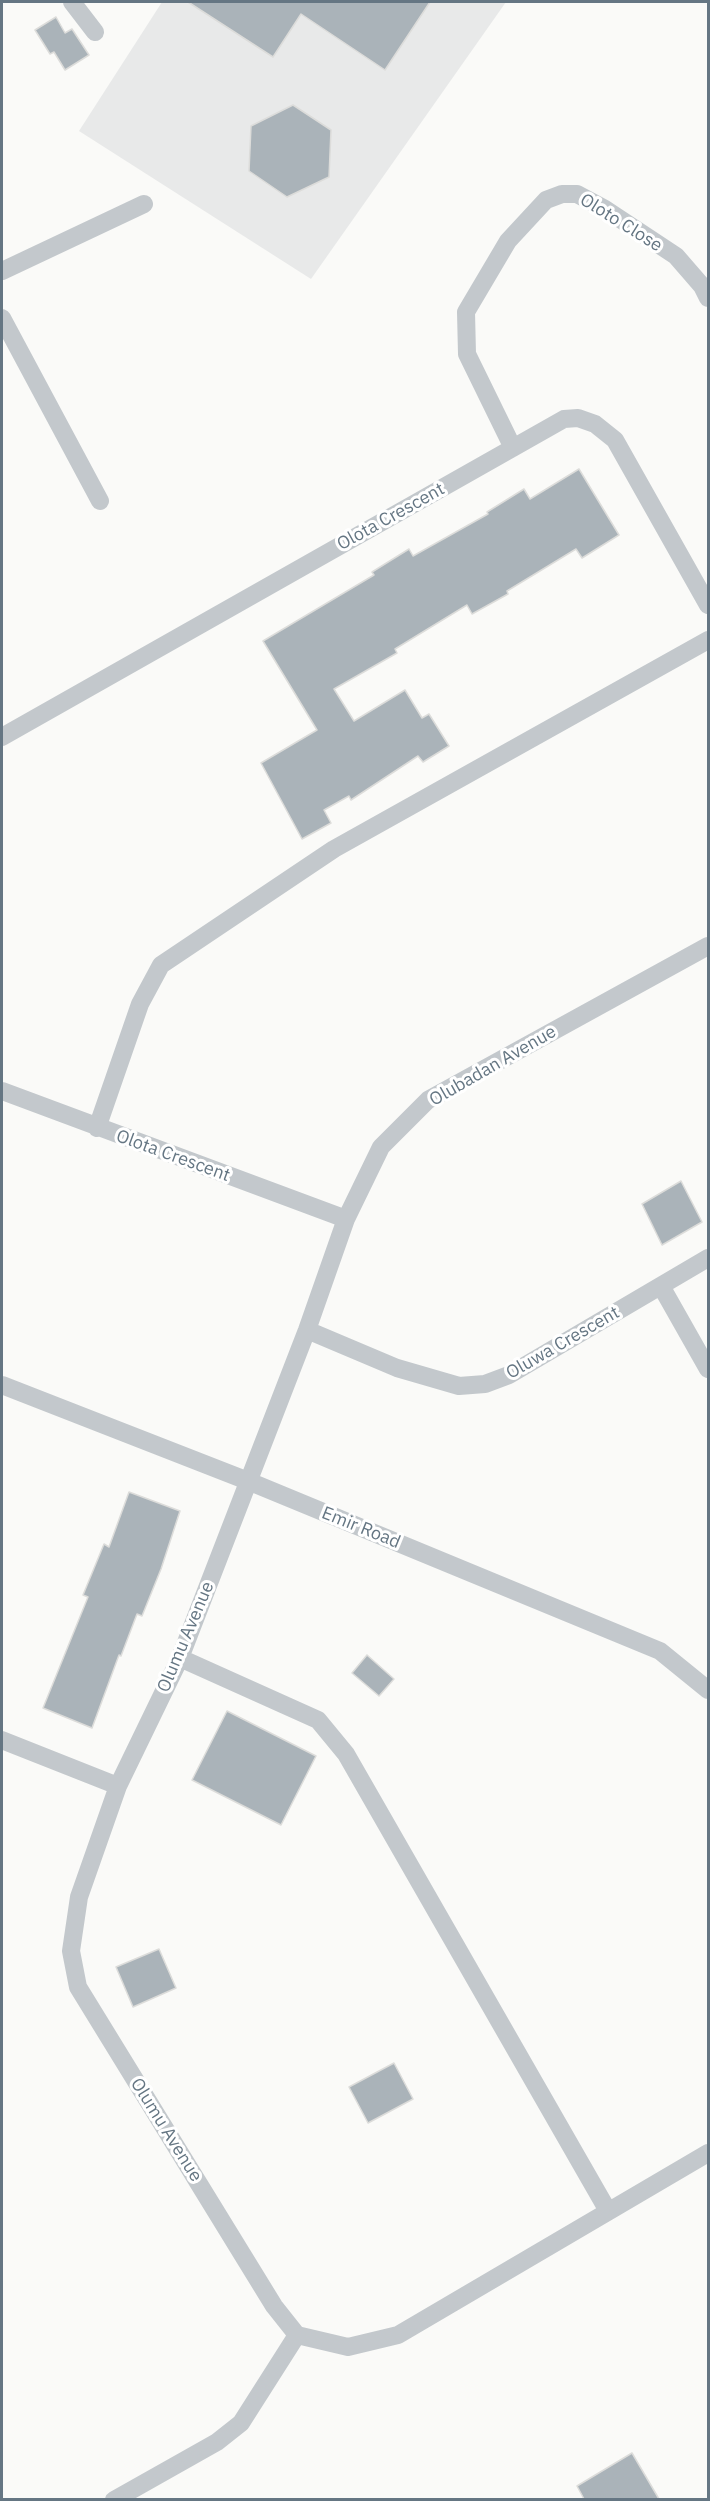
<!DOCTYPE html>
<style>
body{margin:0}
#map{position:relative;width:710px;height:2501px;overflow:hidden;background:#fafaf8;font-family:"IBM Plex Sans",sans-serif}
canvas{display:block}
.frame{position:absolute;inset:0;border:3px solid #657683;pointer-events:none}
</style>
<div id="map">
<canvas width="710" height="2501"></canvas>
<div class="frame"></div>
</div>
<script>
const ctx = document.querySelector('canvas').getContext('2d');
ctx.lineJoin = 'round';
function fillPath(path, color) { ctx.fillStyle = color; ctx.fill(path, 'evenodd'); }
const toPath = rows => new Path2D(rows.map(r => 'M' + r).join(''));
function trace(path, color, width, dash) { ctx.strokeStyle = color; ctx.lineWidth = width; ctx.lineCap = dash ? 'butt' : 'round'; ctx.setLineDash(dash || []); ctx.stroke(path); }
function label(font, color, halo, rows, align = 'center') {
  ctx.font = font + ' "IBM Plex Sans",sans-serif'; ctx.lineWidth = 6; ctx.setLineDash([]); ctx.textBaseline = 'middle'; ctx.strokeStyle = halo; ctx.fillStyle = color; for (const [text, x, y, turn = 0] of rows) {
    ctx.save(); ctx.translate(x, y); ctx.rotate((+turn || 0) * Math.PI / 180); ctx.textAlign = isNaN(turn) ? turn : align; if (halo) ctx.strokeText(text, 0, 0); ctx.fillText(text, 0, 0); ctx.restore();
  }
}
fillPath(toPath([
 [162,2,506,2,311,279,79,131]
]), '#e8e9e9');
const building = toPath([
 [188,2,430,2,385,70,301,14,273,57,188,2],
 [56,17,65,33,72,29,89,55,65,70,54,52,50,54,35,30,56,17],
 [293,105,331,130,329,177,287,197,249,171,251,126,293,105],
 [579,469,619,535,582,558,576,549,507,591,508,594,472,614,467,605,395,649,397,653,334,689,354,721,405,690,422,718,429,714,449,746,423,762,418,756,351,800,349,796,324,810,331,823,302,839,261,763,317,730,263,641,374,575,372,572,409,549,413,556,488,514,487,512,524,489,530,499,579,469],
 [681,1181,702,1222,662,1245,642,1204,681,1181],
 [129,1492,180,1511,161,1569,142,1616,137,1614,121,1656,119,1655,92,1728,43,1708,88,1597,83,1595,104,1544,109,1547,129,1492],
 [367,1655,394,1679,379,1696,352,1673,367,1655],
 [227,1711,316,1756,281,1825,192,1780,227,1711],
 [159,1949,176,1988,133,2007,116,1967,159,1949],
 [394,2063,413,2099,368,2123,349,2087,394,2063],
 [632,2453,659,2499,584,2499,577,2486,632,2453]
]);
fillPath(building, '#aab3b9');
trace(building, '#dcdcda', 1.5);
trace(toPath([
 [72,2,95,32],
 [2,271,144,204],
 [2,318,100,501],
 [513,448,467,354,466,312,508,241,546,200,562,194,577,194,605,209,676,256,702,286,708,298],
 [2,737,564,419,578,418,595,424,615,440,708,605],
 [708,946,428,1100,381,1147,346,1219,307,1330,180,1658,118,1786,79,1897,71,1951,78,1987,274,2306,297,2335,348,2347,398,2335,708,2153],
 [2,1091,346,1219],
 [97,1128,140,1004,161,965,334,849,708,640],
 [661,1286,708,1369],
 [307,1330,397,1368,459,1386,485,1384,509,1375,708,1258],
 [2,1385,248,1481,660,1651,708,1690],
 [180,1658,318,1720,346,1754,608,2211],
 [2,1740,118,1786],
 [114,2500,217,2442,241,2423,297,2335]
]), '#c3c8cc', 18);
label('18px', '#657683', '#fff', [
 ["Oloto Close",621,223,32],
 ["Olota Crescent",391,517,-29],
 ["Olubadan Avenue",493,1066,-30],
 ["Olota Crescent",173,1156,20],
 ["Oluwa Crescent",563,1343,-30],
 ["Emir Road",361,1528,22],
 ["Olumu Avenue",186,1637,-67],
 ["Olumu Avenue",166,2130,58]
]);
</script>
